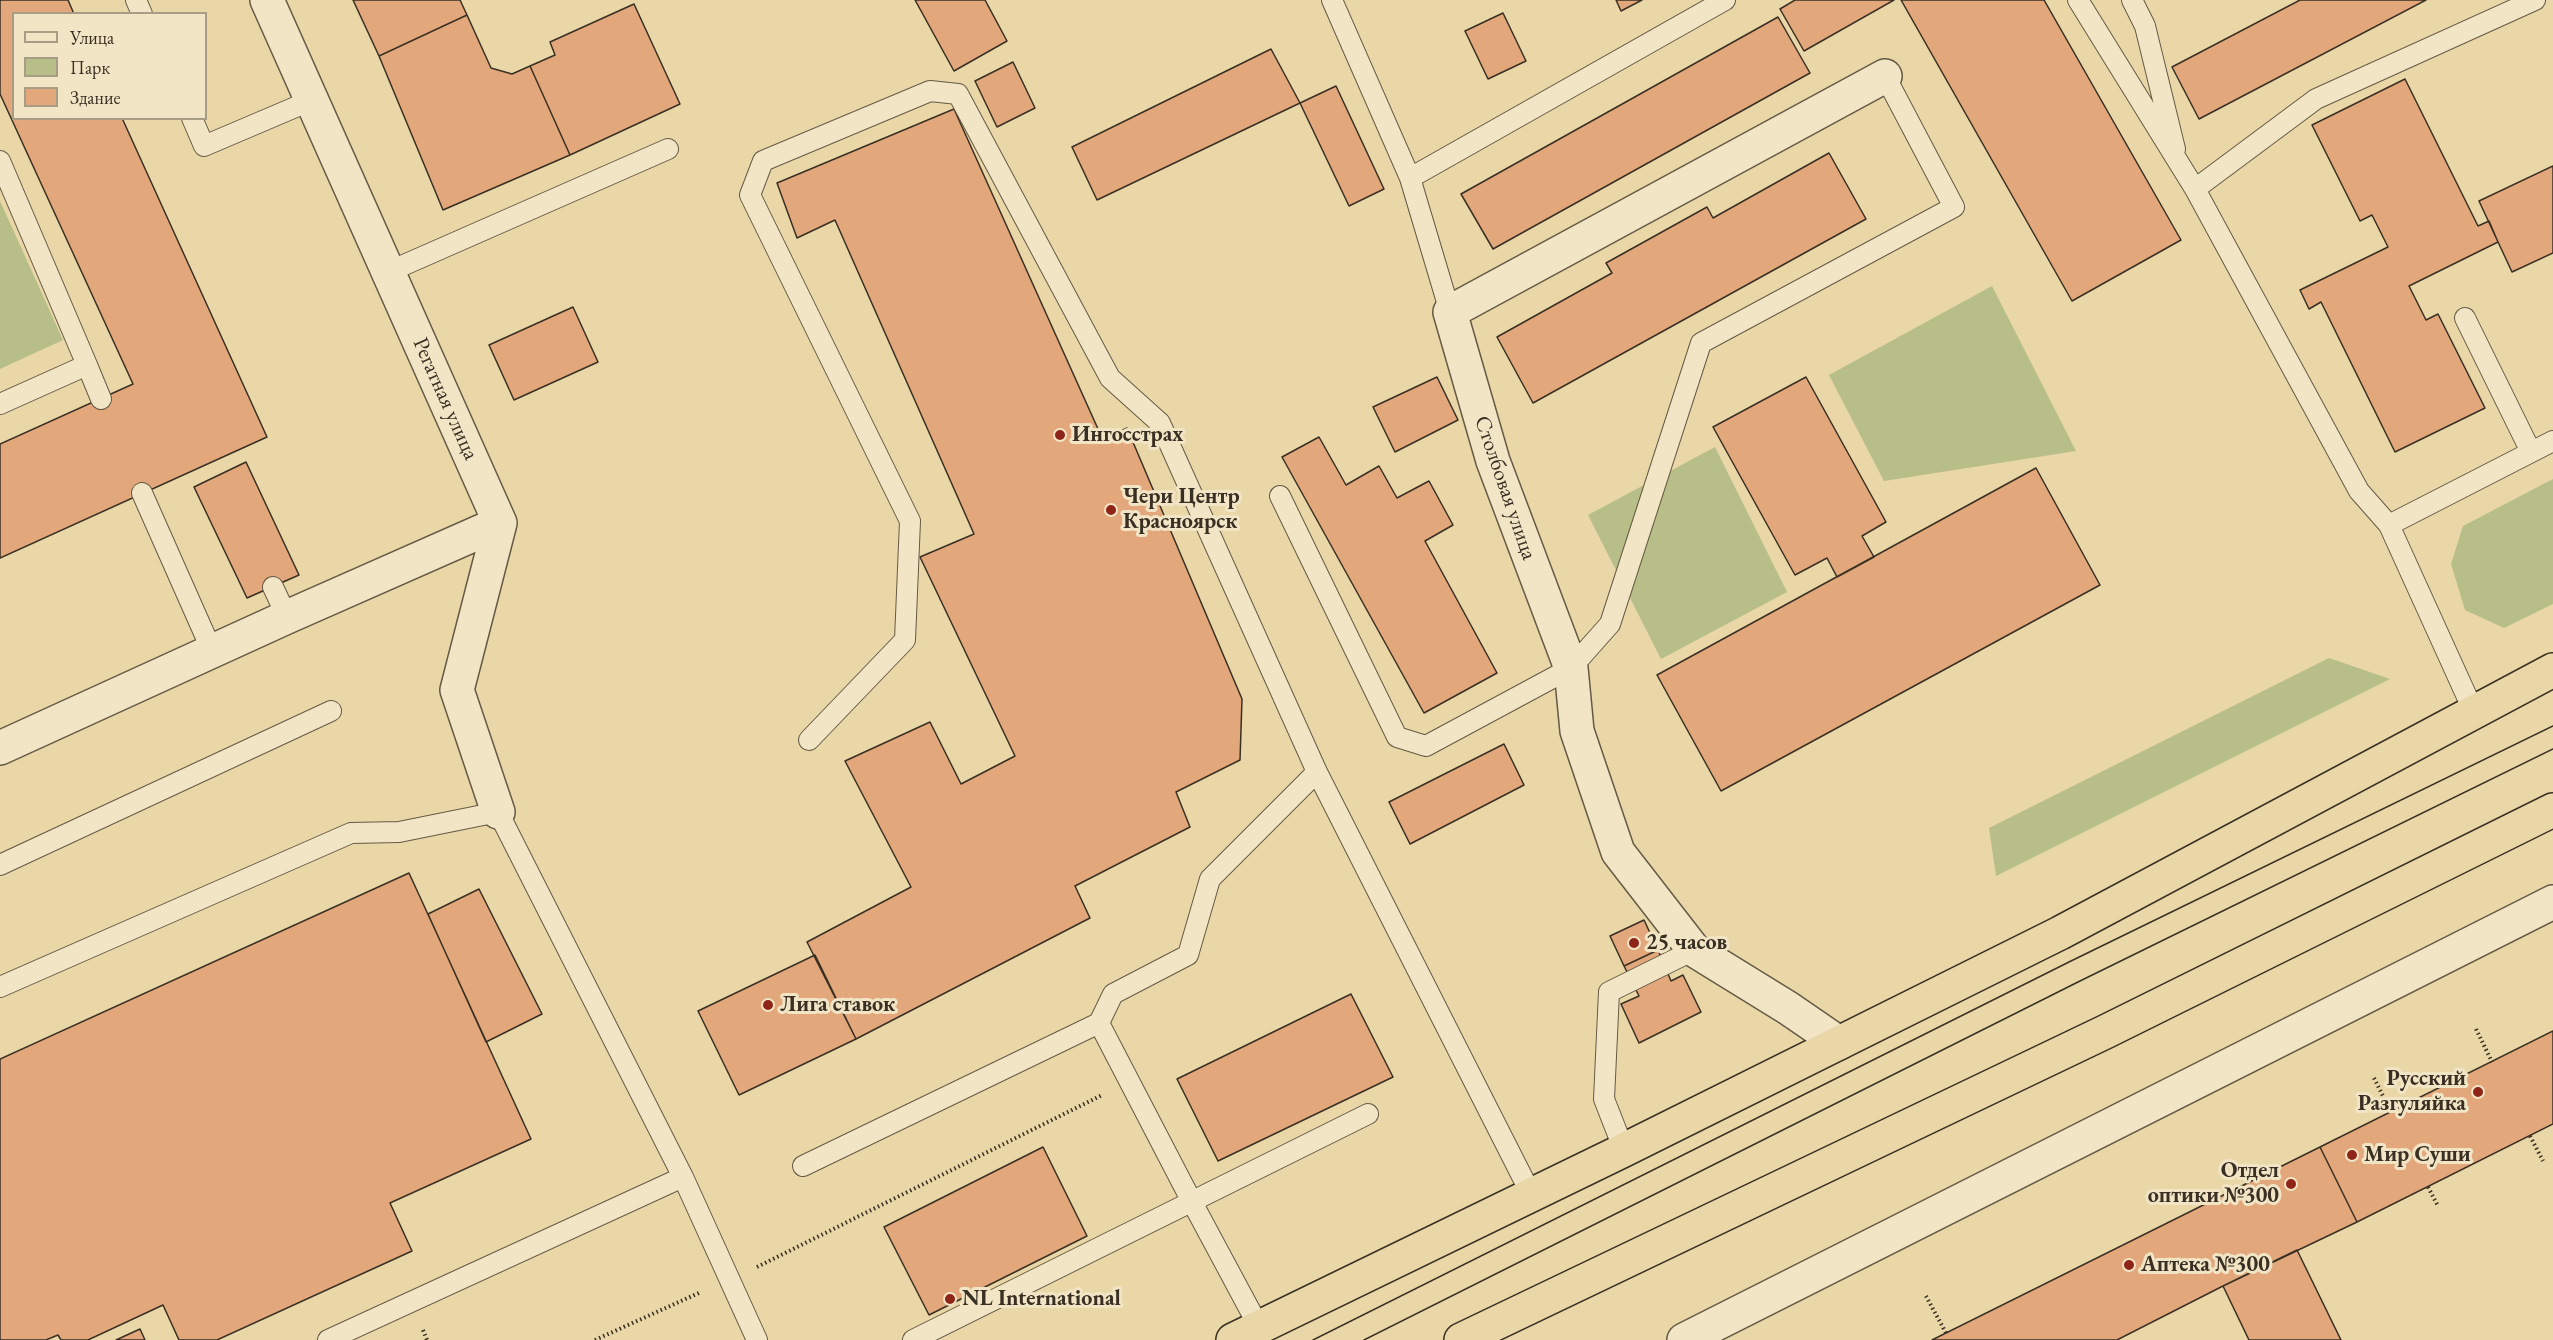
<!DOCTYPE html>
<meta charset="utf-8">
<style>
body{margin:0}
#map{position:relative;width:2553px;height:1340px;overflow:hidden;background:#e9d7a8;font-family:"EB Garamond",serif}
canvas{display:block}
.legend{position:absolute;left:12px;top:12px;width:195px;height:108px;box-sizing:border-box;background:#f1e5c6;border:2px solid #a79d85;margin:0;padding:8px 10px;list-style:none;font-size:18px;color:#393023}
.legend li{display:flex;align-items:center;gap:12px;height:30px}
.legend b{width:30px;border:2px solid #a79d85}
</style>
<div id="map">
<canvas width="2553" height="1340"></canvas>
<ul class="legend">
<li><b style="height:8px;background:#f1e5c6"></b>Улица</li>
<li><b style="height:16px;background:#b7be87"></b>Парк</li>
<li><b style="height:16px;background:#e3a77c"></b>Здание</li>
</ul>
</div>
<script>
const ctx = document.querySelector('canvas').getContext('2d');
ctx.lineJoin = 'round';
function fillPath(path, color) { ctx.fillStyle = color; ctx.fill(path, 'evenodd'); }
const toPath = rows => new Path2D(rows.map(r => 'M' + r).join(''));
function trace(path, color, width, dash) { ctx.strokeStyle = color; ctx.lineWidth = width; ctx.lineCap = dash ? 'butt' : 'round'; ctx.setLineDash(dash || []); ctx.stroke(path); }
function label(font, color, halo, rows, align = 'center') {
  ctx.font = font + ' "EB Garamond",serif'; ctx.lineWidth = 6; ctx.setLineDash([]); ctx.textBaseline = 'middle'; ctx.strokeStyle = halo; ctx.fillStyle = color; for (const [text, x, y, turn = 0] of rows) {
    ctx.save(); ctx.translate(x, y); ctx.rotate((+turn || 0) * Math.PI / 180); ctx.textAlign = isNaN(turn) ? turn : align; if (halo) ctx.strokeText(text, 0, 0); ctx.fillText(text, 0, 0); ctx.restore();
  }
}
fillPath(toPath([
 [0,201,63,340,0,369],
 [1992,286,2076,451,1884,481,1829,375],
 [1715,447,1787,592,1661,659,1588,515],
 [2553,479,2553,604,2504,628,2465,610,2451,564,2463,526],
 [2329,658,2390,679,1996,876,1989,828]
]), '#b7be87');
const building = toPath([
 [0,0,68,0,74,14,14,14,14,118,122,118,267,437,0,558,0,444,133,384,0,94,0,0],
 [353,0,460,0,467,15,379,56,353,0],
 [915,0,985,0,1007,41,954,71,915,0],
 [1616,0,1642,0,1621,11,1616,0],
 [1795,0,1894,0,1804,51,1780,9,1795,0],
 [1901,0,2044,0,2181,240,2072,301,1901,0],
 [2300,0,2426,0,2199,119,2172,67,2300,0],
 [634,4,680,104,570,155,530,66,555,55,550,42,634,4],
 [1503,13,1526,61,1488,79,1465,31,1503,13],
 [467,15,491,68,512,74,530,66,570,155,443,210,379,56,467,15],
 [1778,17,1810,73,1493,249,1461,194,1778,17],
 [1271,49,1300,103,1097,200,1072,147,1271,49],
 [1013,62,1035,108,997,127,975,81,1013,62],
 [2405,79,2478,226,2489,221,2498,242,2409,286,2426,320,2438,314,2485,408,2395,452,2321,302,2309,309,2300,290,2388,247,2372,215,2360,221,2312,125,2405,79],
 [1336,86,1384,189,1349,206,1300,103,1336,86],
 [954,109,1103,440,1127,428,1242,699,1240,760,1176,792,1190,827,1075,886,1090,918,856,1039,807,942,911,887,845,761,930,722,961,784,1015,756,920,557,974,534,835,220,797,238,777,183,954,109],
 [1829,153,1866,219,1533,403,1497,337,1612,273,1606,263,1707,207,1713,218,1829,153],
 [2553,166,2553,253,2512,272,2479,201,2553,166],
 [573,307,598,362,514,400,489,345,573,307],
 [1437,377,1458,420,1395,452,1373,407,1437,377],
 [1806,377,1886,522,1862,536,1874,557,1837,577,1827,558,1795,575,1713,427,1806,377],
 [1319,437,1346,485,1379,466,1397,498,1429,481,1453,525,1425,541,1497,673,1424,713,1282,457,1319,437],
 [246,462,299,575,247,598,194,487,246,462],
 [2036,468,2100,585,1721,791,1657,675,2036,468],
 [1504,744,1524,785,1410,844,1389,802,1504,744],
 [409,873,531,1139,390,1203,412,1251,217,1340,179,1340,163,1305,88,1340,61,1340,58,1335,46,1340,0,1340,0,1059,409,873],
 [479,889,542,1014,486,1042,428,914,479,889],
 [1644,920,1658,950,1624,966,1610,936,1644,920],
 [1658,950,1671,981,1683,975,1701,1012,1639,1043,1621,1004,1639,996,1624,966,1658,950],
 [815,955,856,1039,739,1095,698,1011,815,955],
 [1351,994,1393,1077,1218,1161,1177,1079,1351,994],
 [2553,1031,2553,1124,2357,1222,2320,1147,2553,1031],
 [1043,1147,1087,1236,929,1315,884,1227,1043,1147],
 [2320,1147,2357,1222,2223,1286,2117,1340,1932,1340,2320,1147],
 [2297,1250,2341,1340,2249,1340,2223,1286,2297,1250],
 [140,1329,145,1340,116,1340,140,1329]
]);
fillPath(building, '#e3a77c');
trace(building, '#393023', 1.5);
const lane = toPath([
 [136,0,142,14],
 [1332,0,1410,178,1450,312],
 [2078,0,2195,189,2359,491,2389,525,2473,710],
 [2132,0,2145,26,2175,149],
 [192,118,204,146,312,100],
 [0,161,87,365],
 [1410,178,1725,0],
 [2195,189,2316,99,2535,0],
 [388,272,668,149],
 [2465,318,2531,452],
 [0,404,87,365,101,399],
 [142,493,212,651],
 [1280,496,1397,737,1426,746,1571,668,1610,624,1701,343,1954,207,1885,76],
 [2389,525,2553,441],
 [273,587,287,617],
 [809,740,905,640,910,521,750,195,763,161,930,91,958,94,1110,378,1160,423,1317,772,1531,1194],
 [0,865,331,711],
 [0,987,351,833,399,832,498,812,683,1177,757,1340],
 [1099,1023,1113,994,1188,955,1210,879,1317,772],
 [1624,1150,1604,1099,1609,992,1694,950],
 [803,1166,1099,1023,1192,1202,1259,1327],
 [328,1340,683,1177],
 [913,1340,1368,1114]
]);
const street = toPath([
 [267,0,500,523,457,690,498,812],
 [0,748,287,617,500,523],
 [1839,1043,1788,1008,1694,950,1618,852,1577,731,1571,668,1493,461,1450,312,1885,76],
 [1684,1340,2553,902]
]);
const highway = toPath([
 [1233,1340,1624,1150,2060,933,2553,670],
 [1461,1340,2105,1032,2553,810]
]);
trace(lane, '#655a44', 22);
trace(street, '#655a44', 36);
trace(highway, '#393023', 36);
trace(toPath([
 [2476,1029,2492,1062],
 [2374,1078,2391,1112],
 [2530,1136,2543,1161],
 [2428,1187,2438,1206],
 [757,1267,1102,1095],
 [1926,1296,1946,1333],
 [423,1330,427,1340],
 [595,1340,701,1292]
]), '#393023', 4, [1.5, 3]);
trace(lane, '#f1e5c6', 20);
trace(street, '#f1e5c6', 33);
trace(highway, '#e9d7a8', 33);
trace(toPath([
 [1313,1340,2071,961,2553,726],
 [1364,1340,2080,981,2553,749]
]), '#393023', 1.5);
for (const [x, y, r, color] of [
 [1060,435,6,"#8f2418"],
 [1111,510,6,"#8f2418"],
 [1634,943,6,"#8f2418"],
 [768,1005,6,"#8f2418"],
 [2478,1092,6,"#8f2418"],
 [2352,1155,6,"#8f2418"],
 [2291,1184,6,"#8f2418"],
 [2129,1265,6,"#8f2418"],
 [950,1299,6,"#8f2418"]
]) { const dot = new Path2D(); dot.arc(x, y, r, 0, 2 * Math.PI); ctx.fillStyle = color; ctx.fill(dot); trace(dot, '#f1e5c6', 2); }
label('22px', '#393023', '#f1e5c6', [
 ["Регатная улица",445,399,66],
 ["Столбовая улица",1505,488,71]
]);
label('bold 22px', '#393023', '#f1e5c6', [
 ["Ингосстрах",1072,435],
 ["Чери Центр",1123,497],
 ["Красноярск",1123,522],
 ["25 часов",1646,943],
 ["Лига ставок",780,1005],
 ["Русский",2466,1079,"right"],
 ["Разгуляйка",2466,1104,"right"],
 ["Мир Суши",2364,1155],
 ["Отдел",2279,1171,"right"],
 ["оптики №300",2279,1196,"right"],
 ["Аптека №300",2141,1265],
 ["NL International",962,1299]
], 'left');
</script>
